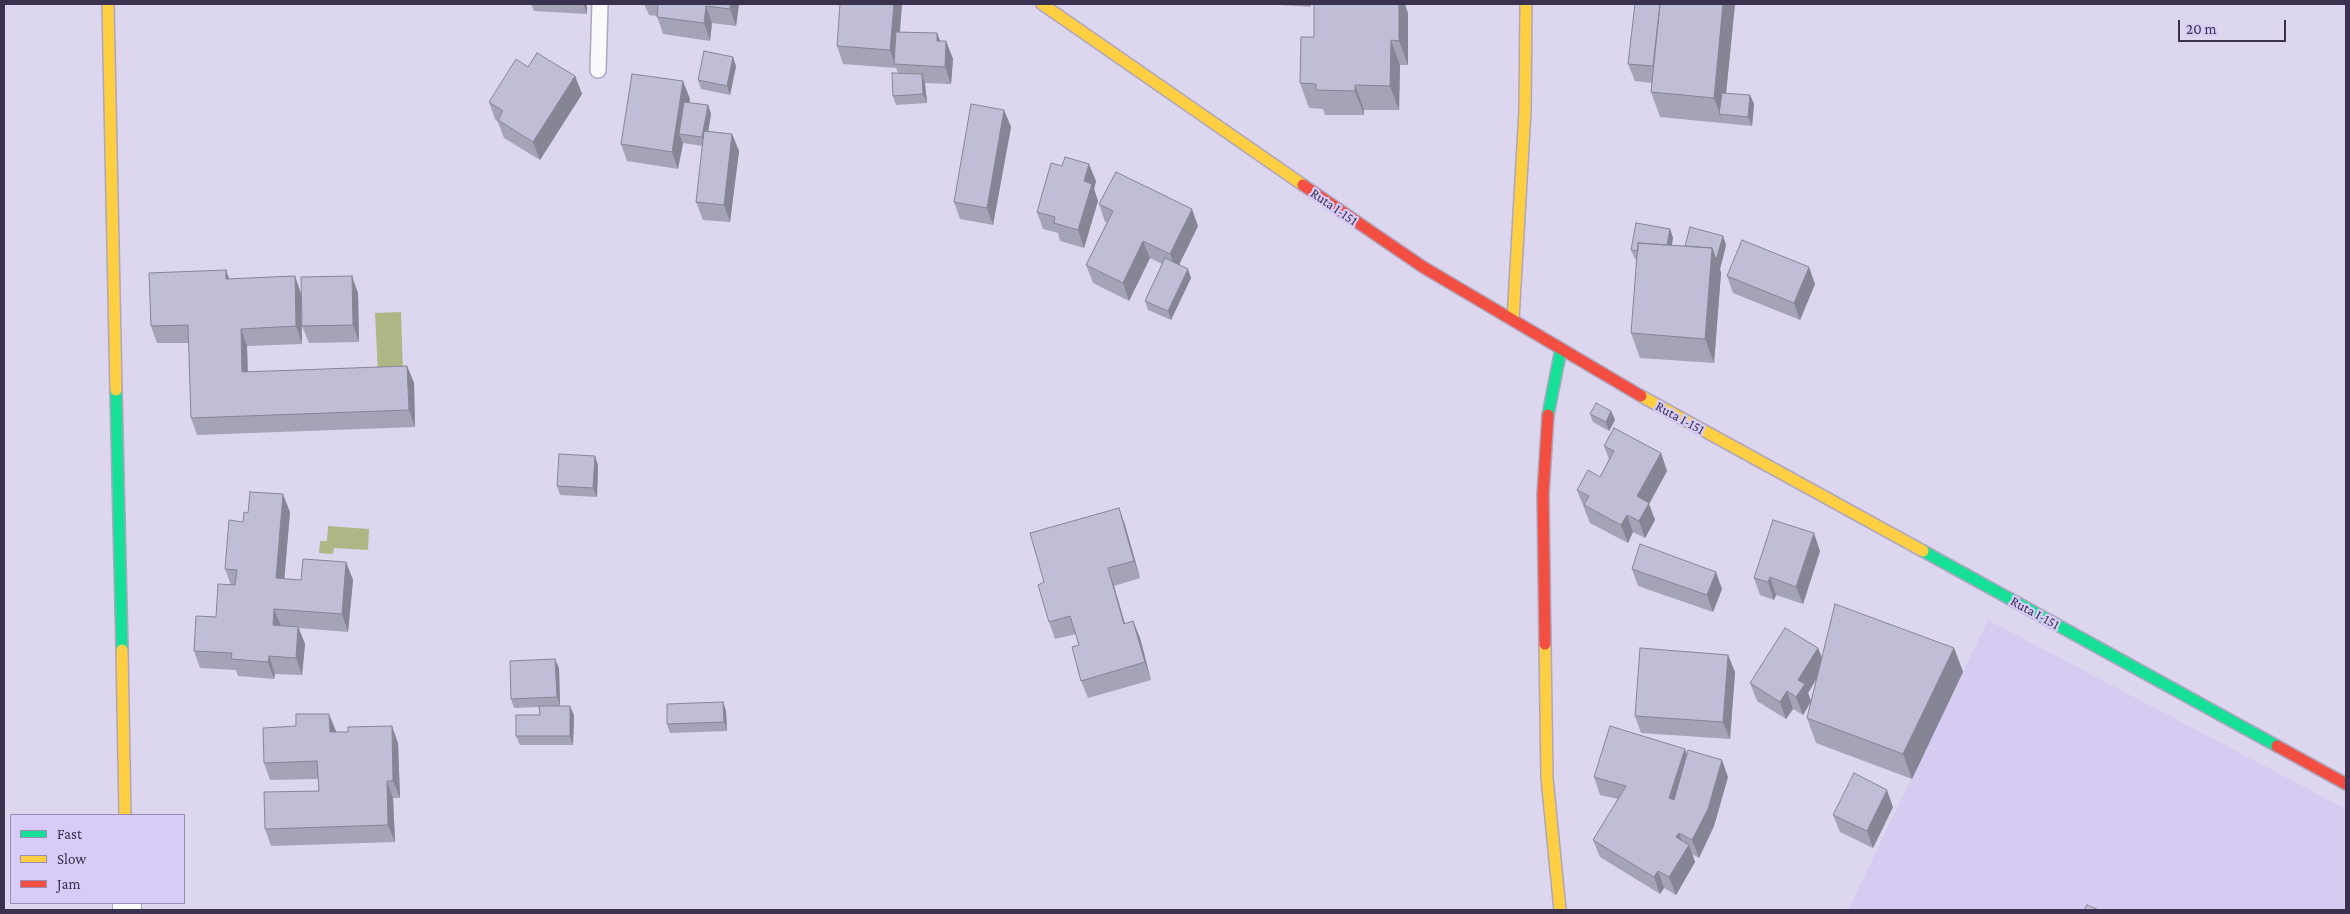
<!DOCTYPE html>
<style>
body{margin:0}
#map{position:relative;width:2350px;height:914px;overflow:hidden;background:#dcd6ee;font-family:"Crimson Pro",serif}
canvas{display:block}
.frame{position:absolute;inset:0;border:5px solid #3a314f;pointer-events:none}
.legend{position:absolute;left:10px;top:814px;width:175px;height:90px;box-sizing:border-box;background:#d7ccf8;border:1px solid #988eb4;margin:0;padding:6px 9px;list-style:none;font-size:15px;color:#3a314f}
.legend li{display:flex;align-items:center;gap:10px;height:25px}
.legend b{width:25px;border:1px solid #988eb4}
.scale{position:absolute;left:2178px;top:20px;width:108px;height:22px;box-sizing:border-box;border:2px solid #3a314f;border-top:0;padding-left:6px;font-size:15px;line-height:18px;white-space:nowrap;color:#3a314f;-webkit-text-stroke:4px #d7ccf8;paint-order:stroke}
</style>
<div id="map">
<canvas width="2350" height="914"></canvas>
<div class="frame"></div>
<ul class="legend">
<li><b style="height:6px;background:#16e098"></b>Fast</li>
<li><b style="height:6px;background:#ffcf43"></b>Slow</li>
<li><b style="height:6px;background:#f24e42"></b>Jam</li>
</ul>
<div class="scale">20 m</div>
</div>
<script>
const ctx = document.querySelector('canvas').getContext('2d');
ctx.lineJoin = 'round';
function fillPath(path, color) { ctx.fillStyle = color; ctx.fill(path, 'evenodd'); }
const toPath = rows => new Path2D(rows.map(r => 'M' + r).join(''));
function trace(path, color, width, dash) { ctx.strokeStyle = color; ctx.lineWidth = width; ctx.lineCap = dash ? 'butt' : 'round'; ctx.setLineDash(dash || []); ctx.stroke(path); }
function label(font, color, halo, rows, align = 'center') {
  ctx.font = font + ' "Crimson Pro",serif'; ctx.lineWidth = 4.5; ctx.setLineDash([]); ctx.textBaseline = 'middle'; ctx.strokeStyle = halo; ctx.fillStyle = color; for (const [text, x, y, turn = 0] of rows) {
    ctx.save(); ctx.translate(x, y); ctx.rotate((+turn || 0) * Math.PI / 180); ctx.textAlign = isNaN(turn) ? turn : align; if (halo) ctx.strokeText(text, 0, 0); ctx.fillText(text, 0, 0); ctx.restore();
  }
}
fillPath(toPath([
 [1988,620,2346,809,2346,910,1848,910]
]), '#d6ccf2');
fillPath(toPath([
 [401,312,403,373,378,374,375,313],
 [328,526,369,529,368,550,334,548,333,554,319,553,320,541,327,541]
]), '#afb686');
const lane = toPath([
 [598,70,600,4]
]);
const street = toPath([
 [127,903,127,910]
]);
const fast = toPath([
 [116,390,122,650],
 [1548,415,1561,349],
 [1923,551,2277,746]
]);
const slow = toPath([
 [108,4,116,390],
 [1042,4,1303,185],
 [1513,320,1525,111,1526,4],
 [1641,396,1923,551],
 [1545,644,1547,778,1560,910],
 [122,650,125,815]
]);
const jam = toPath([
 [1303,185,1423,267,1641,396],
 [1545,644,1543,494,1548,415],
 [2277,746,2346,784]
]);
trace(lane, '#ada6be', 18);
trace(street, '#ada6be', 30);
trace(fast, '#ada6be', 14);
trace(slow, '#ada6be', 14);
trace(jam, '#ada6be', 14);
trace(lane, '#faf9fc', 15);
trace(street, '#faf9fc', 28);
trace(fast, '#16e098', 11);
trace(slow, '#ffcf43', 11);
trace(jam, '#f24e42', 11);
fillPath(toPath([
 [531,4,587,4,587,14,534,11],
 [644,4,739,4,736,26,712,23,710,41,663,34,657,16,649,15],
 [902,4,900,32,937,33,940,41,946,41,953,59,951,84,925,83,927,103,896,105,893,96,898,73,896,68,843,64,837,46],
 [1280,4,1311,4,1311,7,1281,5],
 [1735,4,1726,93,1750,95,1754,104,1752,126,1660,117,1651,92,1652,83,1635,81,1628,64],
 [1408,13,1408,65,1400,65,1399,110,1364,110,1364,115,1325,115,1323,109,1309,108,1300,83,1314,37],
 [736,66,730,95,701,89,698,80],
 [528,67,575,76,582,94,540,160,504,138,498,122,495,119,489,102],
 [690,99,689,103,708,105,711,114,708,131,732,134,739,151,730,222,703,220,696,202,703,146,683,143,678,169,627,161,621,144],
 [1004,110,1011,127,993,225,960,219,954,202],
 [1096,181,1094,189,1098,201,1084,248,1060,241,1058,233,1043,229,1037,212],
 [1099,204,1198,226,1179,265,1191,278,1171,320,1148,310,1145,301,1162,264,1150,258,1129,301,1093,283,1086,265,1107,222,1105,222],
 [1670,229,1673,238,1672,245,1685,246,1723,236,1726,245,1720,269,1721,273,1714,363,1640,358,1631,333,1637,259,1635,259,1631,250],
 [226,270,229,279,295,276,301,294,302,344,247,346,248,372,407,366,414,383,415,427,197,435,191,418,189,343,157,343,151,326],
 [1727,276,1815,284,1800,320,1733,293],
 [358,293,359,342,309,343,302,326],
 [1611,411,1615,420,1609,431,1593,422,1590,414],
 [1604,446,1661,453,1667,471,1649,504,1655,520,1645,538,1633,532,1628,543,1590,523,1577,490,1600,477,1609,459],
 [598,465,597,497,560,495,557,486],
 [1119,508,1125,525,1140,578,1114,586,1125,624,1133,621,1140,638,1151,680,1088,698,1081,681,1079,645,1076,634,1055,639,1049,622,1044,582],
 [290,512,284,579,301,580,346,562,353,580,348,632,299,628,305,644,302,675,275,674,274,679,238,676,236,670,200,668,194,651,216,617,231,585,225,569,243,522],
 [1820,551,1803,604,1776,595,1774,600,1760,595,1754,578],
 [1632,569,1722,589,1713,612,1638,586],
 [1818,648,1822,658,1954,648,1963,672,1912,779,1816,743,1807,718,1811,702,1803,715,1793,709,1786,719,1757,701,1750,683],
 [1817,678,1811,701,1808,693],
 [1728,655,1735,672,1730,739,1641,733,1635,716],
 [559,668,560,706,574,715,573,745,520,745,516,736,540,715,539,707,514,708,511,699],
 [723,702,726,711,727,731,670,733,667,724],
 [336,731,336,732,398,743,400,798,393,798,395,842,271,846,265,829,319,791,318,779,270,780,264,763],
 [1685,749,1687,755,1728,777,1714,826,1699,858,1692,854,1695,862,1676,895,1664,888,1660,894,1600,857,1593,840,1618,799,1600,795,1594,777],
 [1893,807,1873,848,1840,832,1833,815]
]), '#a5a3b8');
fillPath(toPath([
 [583,4,587,4,587,14],
 [730,4,739,4,736,26,730,9],
 [894,4,902,4,897,64,895,64,890,50],
 [1396,4,1405,4,1408,13,1408,65,1399,41],
 [1723,4,1735,4,1724,114,1719,114,1723,123,1714,98],
 [706,6,712,23,710,41,704,23],
 [937,33,944,51,937,41],
 [1391,40,1400,65,1399,110,1390,86],
 [946,41,953,59,951,84,945,67],
 [733,57,736,66,730,95,727,86],
 [922,74,925,83,927,103,923,94],
 [575,76,582,94,540,160,533,142],
 [683,81,690,99,684,134,679,134,683,143,678,169,672,152],
 [1355,85,1364,110,1364,115,1355,91],
 [1750,95,1754,104,1752,126,1748,117],
 [708,105,711,114,706,146,702,137],
 [1004,110,1011,127,993,225,987,208],
 [732,134,739,151,730,222,724,205],
 [1089,164,1096,181,1094,189,1098,201,1084,248,1078,230,1084,181],
 [1192,209,1198,226,1176,271,1170,254],
 [1670,229,1673,238,1668,265,1664,256],
 [1723,236,1726,245,1720,269,1721,273,1714,363,1705,339,1712,248],
 [1143,241,1150,258,1129,301,1123,283],
 [1809,267,1815,284,1800,320,1794,303],
 [1188,269,1191,278,1171,320,1168,311],
 [226,270,232,287,226,279],
 [295,276,301,294,302,344,296,326],
 [352,276,358,293,359,342,353,325],
 [241,329,247,346,248,390,242,372],
 [407,366,414,383,415,427,409,410],
 [1611,411,1615,420,1609,431,1606,422],
 [1661,453,1667,471,1649,504,1655,520,1645,538,1639,521,1637,496],
 [595,456,598,465,597,497,593,488],
 [283,494,290,512,283,595,276,578],
 [1119,508,1125,525,1140,578,1134,561],
 [1627,515,1633,532,1628,543,1621,525],
 [1814,533,1820,551,1803,604,1796,587],
 [346,562,353,580,348,632,342,614],
 [1108,568,1114,586,1130,641,1124,624],
 [1716,572,1722,589,1713,612,1707,595],
 [1770,577,1776,595,1774,600,1768,582],
 [274,609,281,626,273,625],
 [1133,621,1140,638,1151,680,1145,662],
 [298,627,305,644,302,675,296,658],
 [1818,648,1825,665,1808,693,1811,701,1803,715,1796,697,1798,680],
 [1954,648,1963,672,1912,779,1903,754],
 [1728,655,1735,672,1730,739,1723,722],
 [269,656,275,674,274,679,268,662],
 [555,659,559,668,560,706,557,697],
 [1787,691,1793,709,1786,719,1780,702],
 [723,702,726,711,727,731,724,722],
 [570,706,574,715,573,745,570,736],
 [329,714,336,731,336,750,330,732],
 [392,726,398,743,400,798,393,781],
 [1685,749,1691,767,1676,815,1669,798],
 [1722,760,1728,777,1714,826,1699,858,1692,840],
 [387,781,393,798,395,842,388,825],
 [1887,790,1893,807,1873,848,1867,831],
 [1679,833,1685,850,1676,837],
 [1689,845,1695,862,1676,895,1669,877],
 [1658,871,1664,888,1660,894,1654,877]
]), '#868596');
const building = toPath([
 [658,4,730,4,730,9,706,6,704,23,657,17,658,4],
 [840,4,894,4,890,50,837,46,840,4],
 [1314,4,1399,4,1399,41,1391,40,1390,86,1355,85,1355,91,1316,90,1316,84,1300,83,1301,37,1314,37,1314,4],
 [1635,4,1660,4,1653,66,1628,64,1635,4],
 [1660,4,1723,4,1714,98,1651,92,1660,4],
 [896,32,937,33,937,41,946,41,945,67,894,64,896,32],
 [704,51,733,57,727,86,698,80,704,51],
 [537,53,575,76,533,142,498,120,503,111,489,102,516,59,528,67,537,53],
 [892,73,922,74,923,94,893,96,892,73],
 [632,74,683,81,672,152,621,144,632,74],
 [1722,93,1750,95,1748,117,1719,114,1722,93],
 [684,102,708,105,702,137,679,134,684,102],
 [971,104,1004,110,987,208,954,202,971,104],
 [704,131,732,134,724,205,696,202,704,131],
 [1065,157,1089,164,1084,181,1092,184,1078,230,1054,223,1055,217,1037,212,1051,163,1062,166,1065,157],
 [1116,172,1192,209,1170,254,1143,241,1123,283,1086,265,1113,211,1099,204,1116,172],
 [1636,223,1670,229,1667,245,1638,243,1638,251,1631,250,1636,223],
 [1690,227,1723,236,1716,260,1712,248,1685,246,1690,227],
 [1742,240,1809,267,1794,303,1727,276,1742,240],
 [1638,243,1712,248,1705,339,1631,333,1638,243],
 [1165,258,1188,269,1168,311,1145,301,1165,258],
 [226,270,226,279,295,276,296,326,241,329,242,372,407,366,409,410,191,418,188,325,151,326,149,273,226,270],
 [352,276,353,325,302,326,301,277,352,276],
 [1596,403,1611,411,1606,422,1590,414,1596,403],
 [1614,428,1661,453,1637,496,1649,503,1639,521,1627,515,1621,525,1584,505,1589,496,1577,490,1588,470,1600,477,1614,451,1604,446,1614,428],
 [559,454,595,456,593,488,557,486,559,454],
 [250,492,283,494,276,578,301,580,303,559,346,562,342,614,274,609,273,625,298,627,296,658,269,656,268,662,231,659,232,653,194,651,196,616,216,617,218,584,235,585,237,570,225,569,229,520,243,522,244,512,248,513,250,492],
 [1119,508,1134,561,1108,568,1124,624,1133,621,1145,662,1081,681,1072,647,1079,645,1070,616,1049,622,1038,585,1044,582,1030,533,1119,508],
 [1773,520,1814,533,1796,587,1770,577,1768,582,1754,578,1773,520],
 [1640,544,1716,572,1707,595,1632,569,1640,544],
 [1835,604,1954,648,1903,754,1807,718,1835,604],
 [1785,628,1818,648,1798,680,1805,684,1796,697,1787,691,1780,702,1750,683,1785,628],
 [1640,648,1728,655,1723,722,1635,716,1640,648],
 [555,659,557,697,511,699,510,661,555,659],
 [723,702,724,722,667,724,667,704,723,702],
 [539,706,570,706,570,736,516,736,516,715,540,715,539,706],
 [296,714,329,714,330,732,348,732,348,727,392,726,393,781,387,781,388,825,265,829,264,792,319,791,317,761,264,763,263,728,296,726,296,714],
 [1610,726,1685,749,1669,798,1674,800,1688,750,1722,760,1708,809,1692,840,1679,833,1676,837,1689,845,1669,877,1658,871,1654,877,1593,840,1626,786,1594,777,1610,726],
 [1854,773,1887,790,1867,831,1833,815,1854,773],
 [2087,905,2099,910,2084,910,2087,905]
]);
fillPath(building, '#c0bed6');
trace(building, '#868596', 1);
label('14px', '#3a314f', '#d7ccf8', [
 ["Ruta I-151",1334,207,35],
 ["Ruta I-151",1680,418,29],
 ["Ruta I-151",2035,613,29]
]);
</script>
